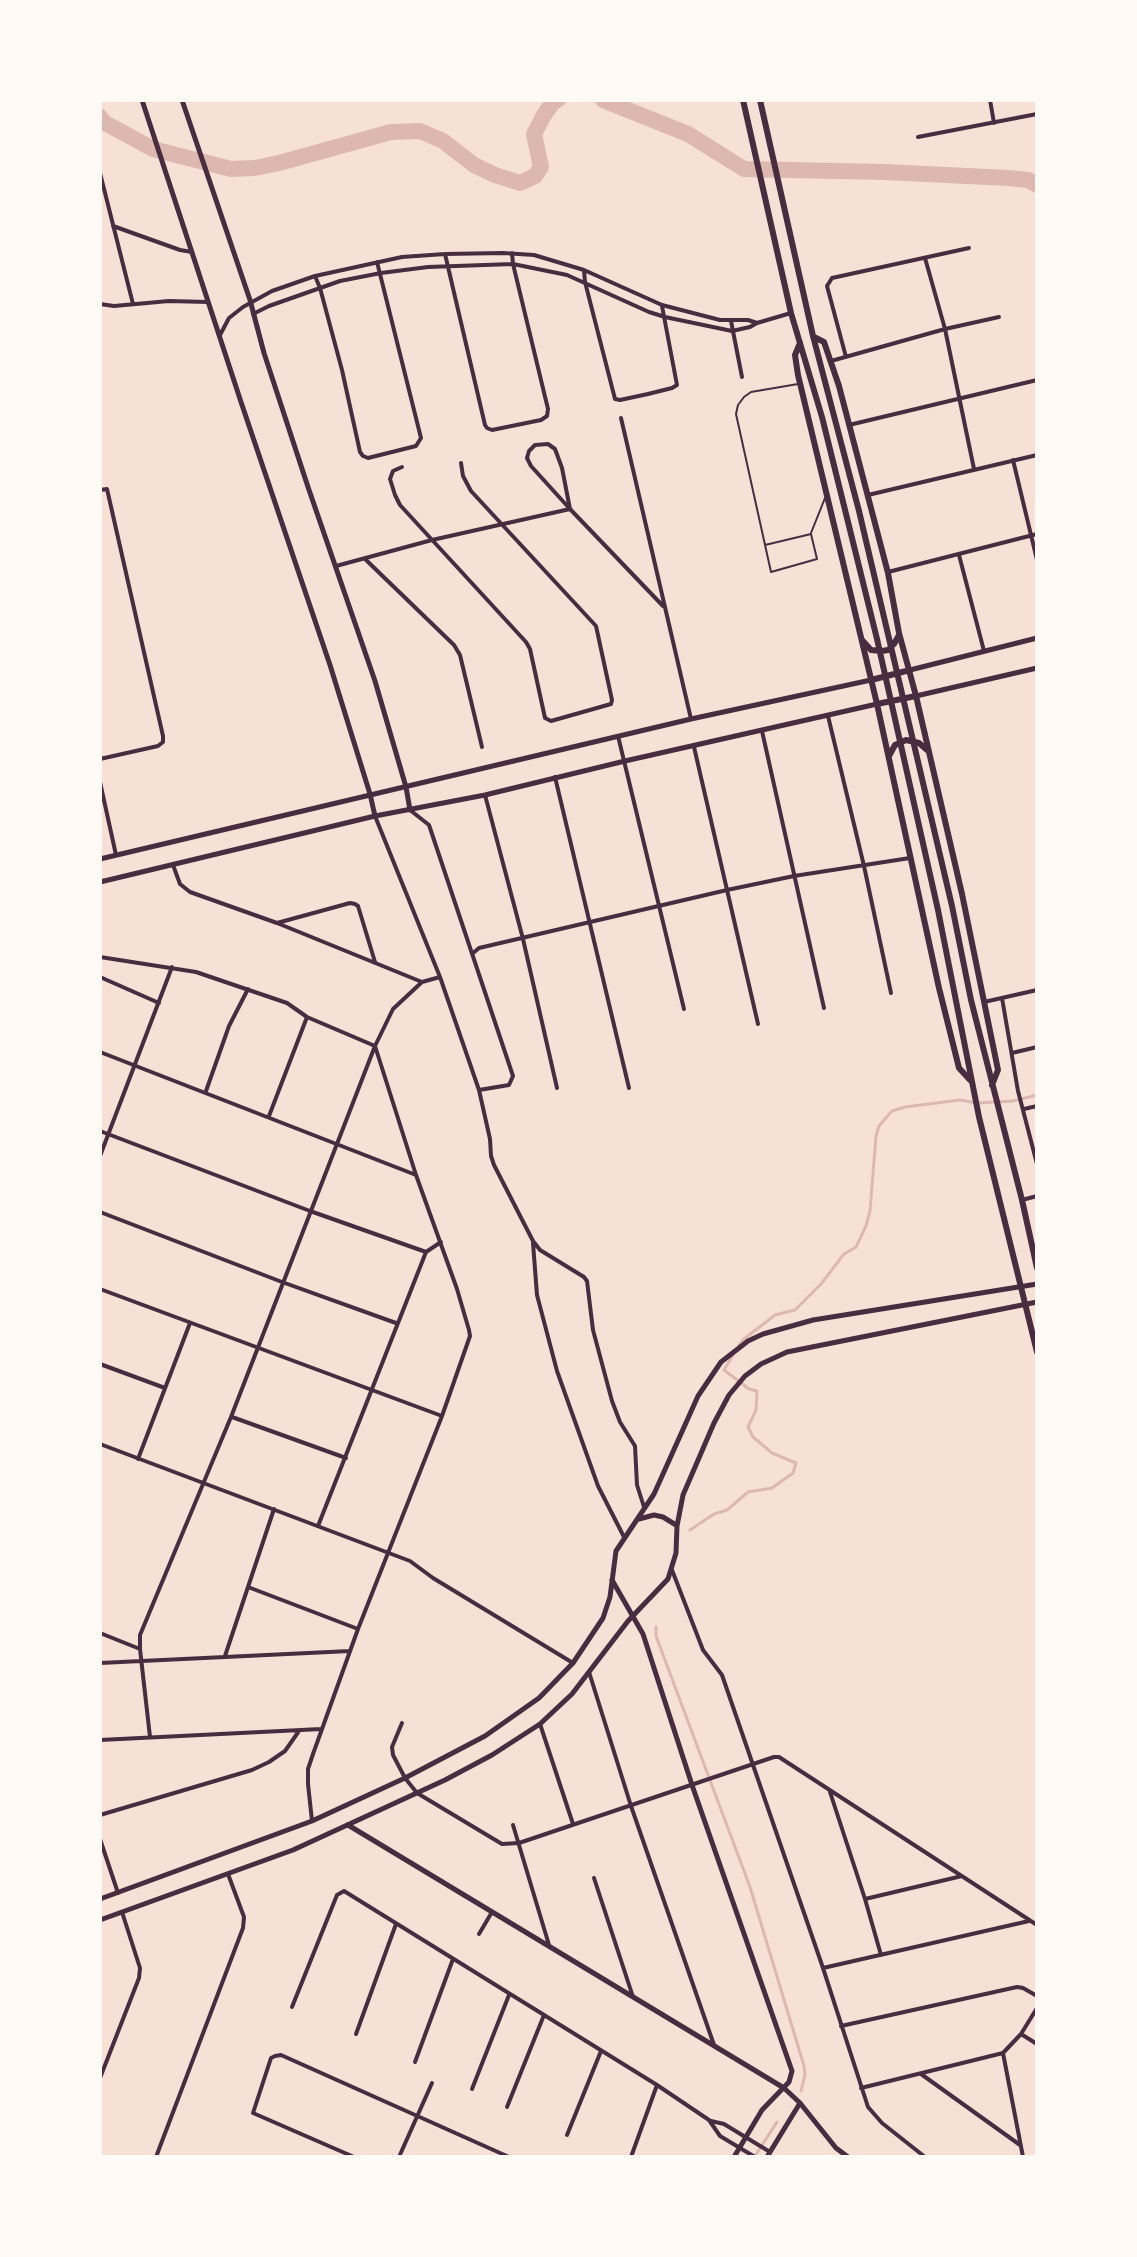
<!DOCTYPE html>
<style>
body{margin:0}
#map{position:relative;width:1137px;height:2257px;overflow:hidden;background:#f7e1d7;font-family:Barlow,sans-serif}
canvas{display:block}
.frame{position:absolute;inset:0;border:102px solid #fffaf5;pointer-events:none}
</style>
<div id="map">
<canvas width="1137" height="2257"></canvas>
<div class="frame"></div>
</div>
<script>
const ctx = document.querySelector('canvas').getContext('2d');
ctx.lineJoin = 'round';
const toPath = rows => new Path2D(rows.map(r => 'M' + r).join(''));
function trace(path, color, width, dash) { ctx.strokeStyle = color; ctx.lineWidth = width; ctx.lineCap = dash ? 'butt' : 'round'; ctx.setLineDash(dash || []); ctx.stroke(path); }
trace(toPath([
 [739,1345,744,1339,775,1315,795,1310,821,1284,844,1254,856,1247,866,1226,870,1211,876,1136,879,1126,892,1111,905,1107,960,1100,977,1103,1013,1101,1037,1095],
 [690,1530,714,1514,727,1510,748,1492,772,1488,793,1473,796,1463,772,1453,753,1437,748,1427,756,1410,757,1391,749,1389,724,1370,733,1355],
 [656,1627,656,1636,750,1887,804,2066,805,2075,801,2091],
 [755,2156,777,2122]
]), '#dcb8b0', 3);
trace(toPath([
 [603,100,688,134,744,169,884,172,1009,178,1028,180,1037,185],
 [100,117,105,123,153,149,231,169,255,168,279,163,391,132,420,131,443,141,474,165,495,175,520,183,535,176,541,167,534,134,544,115,554,101,558,100]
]), '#dcb8b0', 16);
trace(toPath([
 [811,533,825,498],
 [765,545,811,534,817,559,771,572,736,414,738,405,744,397,751,392,798,384]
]), '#4a2c40', 2);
trace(toPath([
 [990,100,994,123],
 [918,137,1037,114],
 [100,173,133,304],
 [113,226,180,250,192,252],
 [445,254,485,425,487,428,492,430,541,420,547,416,548,409,513,264,512,253],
 [925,258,945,329,974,469],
 [584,270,585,282,615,399,620,400,648,394,672,388,677,385,662,306],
 [315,276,320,288,342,370,360,452,363,456,368,458,416,446,421,438,377,262],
 [100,304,114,306,169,301,208,302],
 [253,314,269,306,340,281,381,273,428,267,513,264,567,275,649,312,665,317,732,331,750,327,757,323],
 [731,321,742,377],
 [220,335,229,318,243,307,272,291,315,276,402,257,445,254,503,253,534,255,584,270,662,305,720,320,748,320,757,323,791,313],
 [846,357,827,286,832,278,969,248],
 [831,361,945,329,999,317],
 [621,418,691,719],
 [849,425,1037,380],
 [1013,460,1037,560],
 [402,467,393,471,390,479,395,495,400,505,526,642,530,649,545,718,551,721,611,704,612,700,596,626,471,491,463,476,461,463],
 [100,490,107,489,163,736,163,742,158,746,100,759],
 [868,495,1037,455],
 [959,555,984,651],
 [365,559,454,645,460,655,482,747],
 [336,566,432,540,570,509,562,468,555,449,548,444,535,445,529,451,527,458,531,466,570,509,663,606],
 [888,572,1037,534],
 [828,716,864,866,891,993],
 [762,731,824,1008],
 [618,736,684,1009],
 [694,747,758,1024],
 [555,777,629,1088],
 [100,782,116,855],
 [485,795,523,939,557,1088],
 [410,810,429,825,513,1076,509,1085,479,1090],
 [375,816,440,977,479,1090,490,1139,491,1156,494,1165,533,1241,540,1250,584,1277,587,1281,593,1330,612,1401,620,1422,635,1446,637,1485,644,1507],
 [173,865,180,884,190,892,277,923,422,982],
 [277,923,350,903,355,904,358,906,375,962],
 [472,954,479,948,727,890,794,876,910,858],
 [100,957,196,972,287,1003,307,1017,375,1046,416,1175,457,1289,469,1330,470,1336,442,1416,358,1629,313,1754,308,1769,308,1784,312,1821],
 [100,977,159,1003],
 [1002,998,1018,1091,1037,1164],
 [984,1002,1037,990],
 [100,1052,416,1175],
 [1012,1053,1037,1047],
 [206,1091,229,1026,248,989],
 [1024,1109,1037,1106],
 [269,1116,307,1017],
 [100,1131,310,1211,426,1252],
 [100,1156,172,967],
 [1022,1200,1037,1196],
 [100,1212,282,1282,396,1323],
 [533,1243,537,1295,557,1371,598,1486,624,1537],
 [100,1289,442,1416],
 [100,1364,165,1388],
 [232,1417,346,1458],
 [100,1444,410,1561,433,1578,573,1663],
 [138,1459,190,1323],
 [318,1526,426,1252,441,1242],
 [672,1570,703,1650,722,1675,823,1968,868,2107,882,2123,925,2157],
 [248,1587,358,1629],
 [100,1633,140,1649],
 [225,1656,274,1509],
 [100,1663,350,1651],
 [589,1672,631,1806,714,2045],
 [402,1723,392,1747,393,1755,405,1778,417,1793,502,1844,519,1843,774,1757,779,1757,1037,1925],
 [540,1724,573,1824],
 [150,1737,140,1649,140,1635,231,1417,375,1046,393,1009,422,982,440,977],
 [100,1740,321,1729],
 [830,1792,865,1899,881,1955],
 [100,1815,252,1770,269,1762,285,1751,299,1731],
 [513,1825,549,1945],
 [100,1839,118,1893],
 [594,1878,633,1997],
 [865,1899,962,1876],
 [479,1934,492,1912],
 [823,1968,1029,1921],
 [292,2007,337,1895,344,1891,657,2085,709,2120,720,2136,755,2157],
 [841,2026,1017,1987,1023,1988,1037,1996],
 [356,2034,396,1924],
 [1021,2034,1037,2008],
 [1003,2053,1023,2157],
 [415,2062,453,1959],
 [921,2074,1020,2145],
 [100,2078,139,1978,140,1968,122,1912],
 [861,2088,1003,2053,1021,2034,1037,2044],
 [472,2089,509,1995],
 [507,2107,544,2015],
 [711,2121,724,2124,770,2152],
 [567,2135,601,2051],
 [156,2157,243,1928,244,1917,228,1874],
 [354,2157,253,2113,271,2058,275,2056,281,2055,509,2157],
 [399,2157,432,2083],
 [631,2157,657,2085]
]), '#4a2c40', 4);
trace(toPath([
 [142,100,241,402,330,665,370,794,375,816],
 [182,100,250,300,264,353,308,487,375,681,406,787,410,810],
 [612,1580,643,1634,692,1785,792,2071,789,2082,762,2110,734,2157],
 [348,1825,784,2088,800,2103,836,2148,848,2157],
 [767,2157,800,2103]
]), '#4a2c40', 5);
trace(toPath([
 [910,670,1037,638],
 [916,696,1037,668],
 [100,859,691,719,871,680],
 [100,882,375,816,485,795,625,761,877,704],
 [639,1519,654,1515,663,1517,676,1525],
 [100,1899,312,1821,405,1778,485,1736,539,1698,573,1663,603,1618,610,1597,616,1551,654,1494,698,1396,721,1362,748,1341,763,1334,813,1320,1037,1284],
 [100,1920,293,1850,445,1780,492,1755,540,1724,572,1694,628,1621,668,1579,676,1553,677,1526,683,1495,714,1423,729,1395,745,1376,761,1364,787,1352,1037,1302]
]), '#4a2c40', 5);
trace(toPath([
 [743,100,791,313,822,417,877,639,938,910,979,1117,1037,1352],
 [760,100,813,336,859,511,952,906,971,1000,1022,1200,1037,1268],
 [814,337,824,342,839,386,888,573,899,633,916,696,962,894,998,1070,992,1085],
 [800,343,795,355,798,375,877,704,939,988,959,1068,970,1080],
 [862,640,871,650,882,651,888,650,894,644,899,635],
 [871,680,910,670],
 [877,704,916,696],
 [889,756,895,745,906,740,919,743,927,750]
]), '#4a2c40', 6);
</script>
